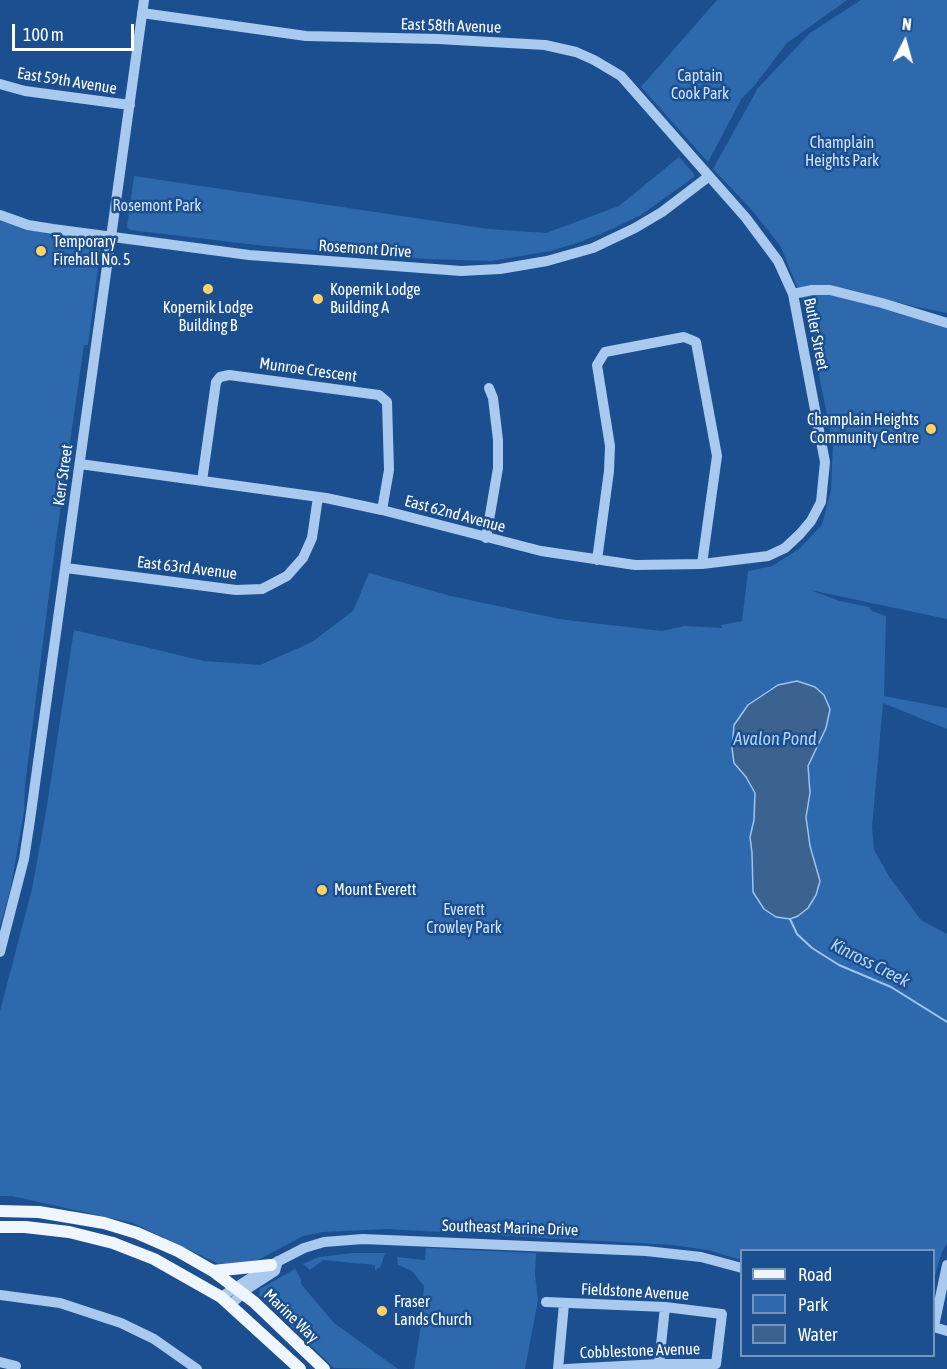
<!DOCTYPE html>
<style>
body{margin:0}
#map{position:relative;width:947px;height:1369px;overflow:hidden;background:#1b4f8f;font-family:"Asap Condensed",sans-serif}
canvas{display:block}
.legend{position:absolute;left:740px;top:1249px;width:195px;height:108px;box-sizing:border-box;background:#1b4f8f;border:2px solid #7695bc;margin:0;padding:8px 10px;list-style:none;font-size:18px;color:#fff}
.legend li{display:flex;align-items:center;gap:12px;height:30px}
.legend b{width:30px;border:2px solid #7695bc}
.north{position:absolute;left:875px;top:12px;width:60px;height:60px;-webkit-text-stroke:4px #1b4f8f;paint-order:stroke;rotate:6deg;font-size:16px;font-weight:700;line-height:24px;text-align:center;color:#fff}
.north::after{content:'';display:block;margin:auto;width:21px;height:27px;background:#fff;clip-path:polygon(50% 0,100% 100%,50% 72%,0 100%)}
.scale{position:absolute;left:12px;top:24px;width:122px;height:27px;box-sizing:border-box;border:3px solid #fff;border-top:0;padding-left:8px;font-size:18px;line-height:21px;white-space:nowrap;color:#fff;-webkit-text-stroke:4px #1b4f8f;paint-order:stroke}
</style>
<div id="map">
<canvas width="947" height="1369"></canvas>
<ul class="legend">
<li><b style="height:8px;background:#f0f6ff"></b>Road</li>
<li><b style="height:16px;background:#2e69ad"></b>Park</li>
<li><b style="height:16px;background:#3c6290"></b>Water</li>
</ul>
<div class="north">N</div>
<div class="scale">100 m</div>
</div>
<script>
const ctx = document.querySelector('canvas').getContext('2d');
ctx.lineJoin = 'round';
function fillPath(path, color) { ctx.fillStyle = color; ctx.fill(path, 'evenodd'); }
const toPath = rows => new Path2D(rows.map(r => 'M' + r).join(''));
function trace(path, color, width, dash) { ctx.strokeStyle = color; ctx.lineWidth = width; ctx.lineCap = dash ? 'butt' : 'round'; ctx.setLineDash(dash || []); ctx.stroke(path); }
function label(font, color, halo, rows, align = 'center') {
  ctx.font = font + ' "Asap Condensed",sans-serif'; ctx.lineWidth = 5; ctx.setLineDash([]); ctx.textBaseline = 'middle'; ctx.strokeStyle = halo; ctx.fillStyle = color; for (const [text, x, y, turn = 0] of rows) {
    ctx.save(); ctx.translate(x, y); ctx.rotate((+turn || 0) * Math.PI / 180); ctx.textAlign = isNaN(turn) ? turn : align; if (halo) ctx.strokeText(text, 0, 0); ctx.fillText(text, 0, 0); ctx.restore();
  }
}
fillPath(toPath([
 [717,0,847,0,787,43,755,85,742,98,708,162,641,87],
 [861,0,947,0,947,313,912,306,844,288,947,328,947,619,810,590,840,601,869,607,872,611,886,616,884,696,947,708,947,729,883,703,872,827,874,850,890,878,921,920,947,934,947,1244,942,1252,934,1278,934,1250,742,1250,741,1260,707,1250,672,1245,387,1229,323,1232,303,1236,260,1259,247,1263,233,1265,219,1264,133,1223,12,1196,0,1196,0,1011,32,889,45,818,74,630,204,661,260,665,312,642,353,611,369,573,451,596,559,619,662,631,684,626,722,628,721,625,742,621,748,571,772,566,799,549,822,525,831,490,833,444,805,306,781,247,751,209,713,169,758,88,810,33],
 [679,157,694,174,694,177,641,215,603,233,577,243,550,251,491,261,427,259,265,246,130,230,127,227,134,176,489,229,546,233,619,206],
 [0,221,46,234,97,241,101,246,88,345,84,345,55,547,25,785,24,811,11,887,0,927],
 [426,1248,536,1253,535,1275,538,1300,525,1369,414,1369,421,1325,424,1286,412,1271,398,1265,397,1257,425,1260],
 [353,1253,385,1253,381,1266,375,1271,375,1265,323,1260,310,1270,303,1264,319,1257],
 [295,1269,301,1279,301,1284,334,1323,398,1369,334,1368,259,1295,260,1289]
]), '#2e69ad');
const water = toPath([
 [797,681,815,687,824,695,830,709,826,728,808,766,810,793,806,817,810,846,820,881,816,895,808,908,798,916,790,919,776,917,764,909,753,892,752,853,750,837,754,820,755,793,746,777,734,763,732,748,734,725,748,705,778,685,797,681]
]);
fillPath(water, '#3c6290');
trace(water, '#9cc4f0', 1.5);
trace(toPath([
 [790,919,797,934,812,948,839,965,891,987,947,1022]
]), '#9cc4f0', 2);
trace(toPath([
 [0,84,25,91,130,105],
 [0,215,28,225,53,229,249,255,461,271,500,269,547,261,593,248,635,228,662,212,708,177],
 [793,294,812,290,830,290,882,303,947,323],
 [80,464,326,498,382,510,541,551,635,565,702,564,768,556,785,548,800,534,811,521,821,502,825,462,793,294,778,261,746,218,621,76,594,60,576,52,545,45,438,39,306,36,142,13],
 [202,481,216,382,220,377,229,375,379,395,387,402,389,470,382,510],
 [486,538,498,468,498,440,493,398,489,388],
 [597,560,609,471,610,446,597,365,605,352,684,337,696,342,717,456,702,564],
 [66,568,236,590,262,589,287,576,303,558,312,538,318,497],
 [0,952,24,859,30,820,144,0],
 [0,1295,60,1303,121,1323,154,1339,197,1369],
 [221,1297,271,1265,304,1248,324,1242,363,1239,646,1251,701,1257,742,1268],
 [546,1302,665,1307,722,1314,716,1364,659,1364,566,1369],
 [230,1305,250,1287,275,1271,278,1261],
 [934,1326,947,1265],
 [934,1327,947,1331],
 [0,1362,16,1366],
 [659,1364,665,1307],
 [558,1369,564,1304]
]), '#a9c9ee', 10);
trace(toPath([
 [0,1211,39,1212,104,1223,137,1233,178,1251,213,1271,254,1302,324,1369],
 [0,1227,25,1227,69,1232,113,1243,154,1259,221,1297,300,1369],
 [213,1271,271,1265]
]), '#f0f6ff', 12);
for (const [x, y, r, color] of [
 [41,251,6,"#ffd166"],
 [208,289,6,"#ffd166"],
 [318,299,6,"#ffd166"],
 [931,429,6,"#ffd166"],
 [322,890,6,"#ffd166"],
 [382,1311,6,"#ffd166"]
]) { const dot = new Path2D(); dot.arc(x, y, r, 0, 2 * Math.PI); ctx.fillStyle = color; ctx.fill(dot); trace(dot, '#1b4f8f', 2); }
label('16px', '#fff', '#1b4f8f', [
 ["East 58th Avenue",451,26,2],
 ["East 59th Avenue",67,81,9],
 ["Rosemont Drive",365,249,4],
 ["Butler Street",816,334,79],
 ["Munroe Crescent",308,370,8],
 ["Kerr Street",63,475,-82],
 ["East 62nd Avenue",455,514,15],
 ["East 63rd Avenue",187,568,7],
 ["Southeast Marine Drive",510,1228,2],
 ["Fieldstone Avenue",635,1292,3],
 ["Marine Way",291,1316,44],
 ["Cobblestone Avenue",640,1351,-2]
]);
label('16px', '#cfe3fa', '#1b4f8f', [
 ["Captain",700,76],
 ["Cook Park",700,94],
 ["Champlain",842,143],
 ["Heights Park",842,161],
 ["Rosemont Park",157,206],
 ["Everett",464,910],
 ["Crowley Park",464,928]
]);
label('16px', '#fff', '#1b4f8f', [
 ["Temporary",53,242],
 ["Firehall No. 5",53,260],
 ["Kopernik Lodge",330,290],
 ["Building A",330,308],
 ["Kopernik Lodge",208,308,"center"],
 ["Building B",208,326,"center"],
 ["Champlain Heights",919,420,"right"],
 ["Community Centre",919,438,"right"],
 ["Mount Everett",334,890],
 ["Fraser",394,1302],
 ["Lands Church",394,1320]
], 'left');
label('italic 18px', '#b5d3f5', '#1b4f8f', [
 ["Avalon Pond",775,739],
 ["Kinross Creek",870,963,27]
]);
</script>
